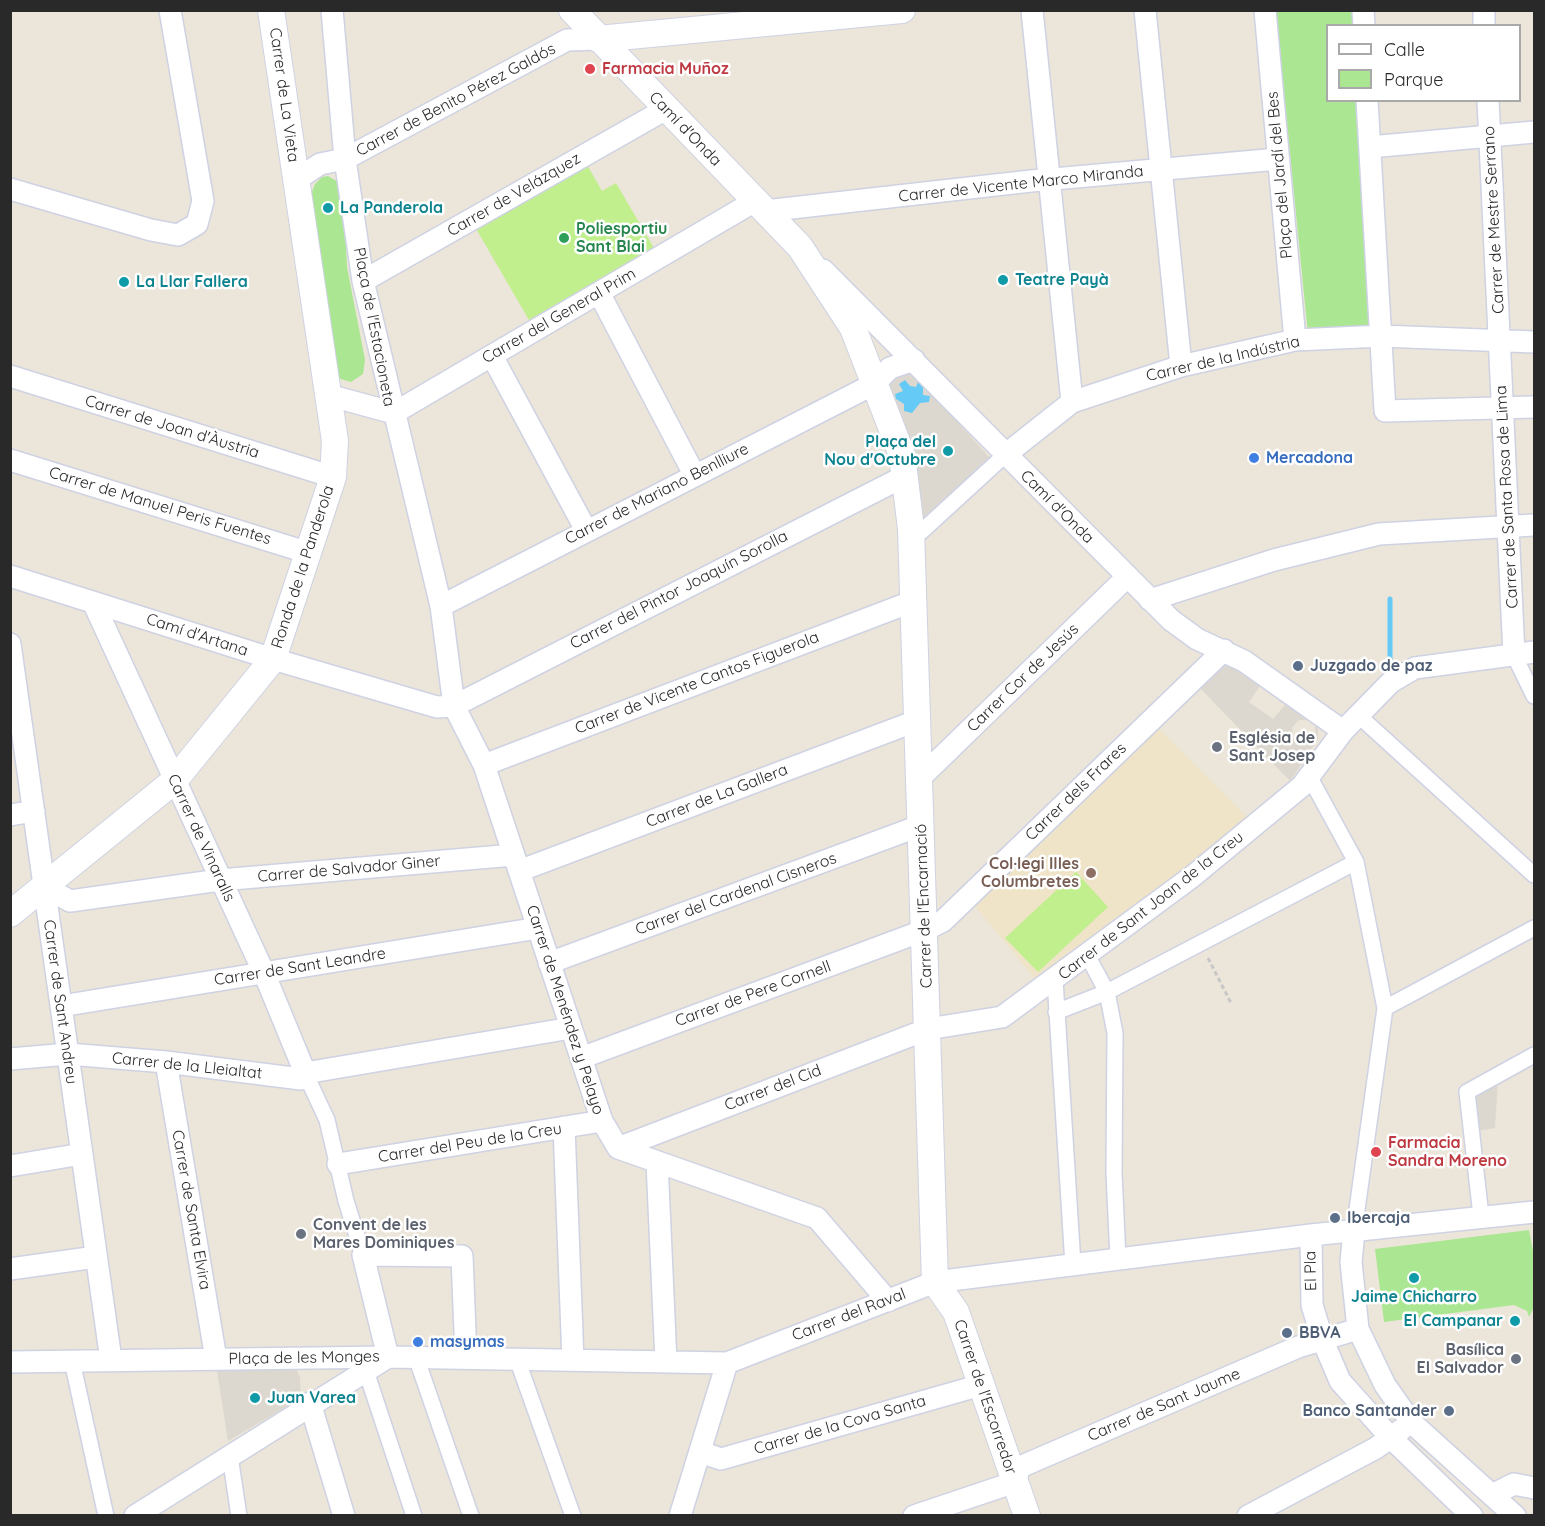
<!DOCTYPE html>
<meta charset="utf-8">
<style>
body{margin:0}
#map{position:relative;width:1545px;height:1526px;overflow:hidden;background:#ece5d9;font-family:Quicksand,sans-serif}
canvas{display:block}
.frame{position:absolute;inset:0;border:12px solid #292929;pointer-events:none}
.legend{position:absolute;left:1326px;top:24px;width:195px;height:78px;box-sizing:border-box;background:#fff;border:2px solid #a9a9a9;margin:0;padding:8px 10px;list-style:none;font-size:18px;color:#292929}
.legend li{display:flex;align-items:center;gap:12px;height:30px}
.legend b{width:30px;border:2px solid #a9a9a9}
</style>
<div id="map">
<canvas width="1545" height="1526"></canvas>
<div class="frame"></div>
<ul class="legend">
<li><b style="height:8px;background:#fff"></b>Calle</li>
<li><b style="height:16px;background:#abe792"></b>Parque</li>
</ul>
</div>
<script>
const ctx = document.querySelector('canvas').getContext('2d');
ctx.lineJoin = 'round';
function fillPath(path, color) { ctx.fillStyle = color; ctx.fill(path, 'evenodd'); }
const toPath = rows => new Path2D(rows.map(r => 'M' + r).join(''));
function trace(path, color, width, dash) { ctx.strokeStyle = color; ctx.lineWidth = width; ctx.lineCap = dash ? 'butt' : 'round'; ctx.setLineDash(dash || []); ctx.stroke(path); }
function label(font, color, halo, rows, align = 'center') {
  ctx.font = font + ' Quicksand,sans-serif'; ctx.lineWidth = 5; ctx.setLineDash([]); ctx.textBaseline = 'middle'; ctx.strokeStyle = halo; ctx.fillStyle = color; for (const [text, x, y, turn = 0] of rows) {
    ctx.save(); ctx.translate(x, y); ctx.rotate((+turn || 0) * Math.PI / 180); ctx.textAlign = isNaN(turn) ? turn : align; if (halo) ctx.strokeText(text, 0, 0); ctx.fillText(text, 0, 0); ctx.restore();
  }
}
fillPath(toPath([
 [1155,725,1247,817,1230,835,1132,914,1036,980,971,901]
]), '#efe4c7');
fillPath(toPath([
 [1276,11,1354,11,1355,25,1328,26,1328,100,1359,101,1370,333,1308,335],
 [328,176,343,185,347,267,365,360,363,374,351,382,337,378,310,197,315,184,322,177],
 [1529,1230,1534,1256,1534,1307,1529,1317,1527,1311,1514,1305,1384,1322,1375,1249]
]), '#abe792');
fillPath(toPath([
 [586,163,602,191,616,183,654,248,529,320,475,227],
 [1076,872,1108,907,1038,972,1005,938]
]), '#c1ef8d');
fillPath(toPath([
 [909,369,934,391,939,402,1001,470,989,474,918,540,887,389,888,381],
 [1227,666,1237,667,1318,726,1318,739,1290,781,1196,684,1216,668],
 [1260,686,1285,705,1273,719,1249,702],
 [1299,720,1309,720,1315,725,1316,734,1309,742,1300,743,1293,738,1292,727],
 [1498,1079,1495,1128,1471,1132,1467,1092],
 [227,1367,296,1369,300,1377,301,1398,228,1441,217,1371]
]), '#dcd8d0');
fillPath(toPath([
 [905,380,910,386,916,387,918,382,923,385,923,395,930,396,929,402,920,403,912,413,904,411,904,404,896,399,895,394,903,391,899,384]
]), '#65caf6');
trace(toPath([
 [1390,661,1390,599]
]), '#65caf6', 5);
const pedestrian = toPath([
 [911,529,921,532,1005,455],
 [1514,655,1534,696],
 [1358,715,1534,875],
 [1309,776,1356,862,1385,1008,1354,1231],
 [1087,955,1107,992,1115,1033,1114,1173,1118,1259],
 [1055,980,1073,1265],
 [1385,1008,1534,928],
 [1056,1012,1107,992,1356,862],
 [306,1075,327,1120,346,1201,363,1255],
 [1481,1216,1467,1092,1534,1055],
 [416,1357,471,1516],
 [517,1359,573,1516],
 [72,1361,106,1516],
 [366,1371,414,1516],
 [230,1456,239,1516]
]);
const minor = toPath([
 [332,10,345,159,363,281,441,606,454,706,484,765,602,1121,618,1148,817,1218,888,1301],
 [1032,10,1072,402],
 [1145,10,1181,366],
 [1265,10,1295,340],
 [1363,10,1364,26],
 [1484,10,1484,26],
 [1367,100,1385,411,1534,407],
 [1488,100,1514,655],
 [1370,147,1534,132],
 [296,180,320,164,345,159,567,40,598,39],
 [10,189,151,230,178,235,197,224,203,201,170,10],
 [765,211,1031,181,1278,159],
 [823,270,1171,620,1197,639,1244,661,1343,731],
 [363,281,666,109],
 [599,293,694,474],
 [492,356,586,530],
 [10,376,333,477],
 [328,395,394,413],
 [394,413,755,201],
 [1005,455,1072,402,1181,366,1295,340,1382,336,1534,342],
 [10,460,309,553],
 [10,576,273,659,437,707,454,706,905,476],
 [1150,600,1274,560,1379,534,1534,525],
 [93,602,264,973,306,1075],
 [441,606,874,384,890,368,914,360],
 [10,644,111,1360],
 [484,765,911,602],
 [919,779,1127,577],
 [10,815,34,811],
 [519,871,916,721],
 [45,887,70,901,220,880,514,855],
 [549,963,922,825],
 [61,1006,538,928],
 [581,1058,925,930,943,921,1224,650],
 [10,1059,68,1054,166,1062,301,1079,311,1072,571,1028],
 [166,1062,216,1359],
 [564,1127,573,1360],
 [618,1148,928,1029,1002,1017,1193,876,1302,786,1343,731,1391,682,1415,668,1534,652],
 [657,1162,666,1362],
 [338,1164,602,1121],
 [10,1166,82,1154],
 [1354,1231,1351,1262,1358,1329,1385,1385,1411,1422,1515,1516],
 [1311,1235,1312,1305,1323,1341,1340,1381,1391,1438,1472,1516],
 [10,1269,96,1257],
 [388,1357,363,1255,462,1256,466,1358],
 [10,1362,388,1357,727,1363,935,1282,1311,1235,1534,1212],
 [310,1403,344,1516],
 [700,1452,721,1459,981,1385],
 [1492,1495,1514,1484,1534,1488],
 [135,1516,388,1357],
 [680,1516,727,1363],
 [914,1516,1015,1482,1020,1467,1298,1347,1358,1329],
 [1248,1516,1376,1448,1401,1430]
]);
const tertiary = toPath([
 [572,10,800,247,853,328,902,455,911,529,935,1282,956,1312,1027,1516],
 [598,39,902,10],
 [10,914,174,781,273,659,333,477,335,441,271,10]
]);
trace(pedestrian, '#ced2e3', 18);
trace(minor, '#ced2e3', 24);
trace(tertiary, '#ced2e3', 28);
trace(toPath([
 [1208,958,1231,1003]
]), '#c7c7c7', 3, [4.5, 3]);
trace(pedestrian, '#fff', 15);
trace(minor, '#fff', 21);
trace(tertiary, '#fff', 26);
for (const [x, y, r, color] of [
 [590,69,6,"#e0444e"],
 [328,208,6,"#0f9aa8"],
 [564,238,6,"#2e9e5b"],
 [1003,280,6,"#0f9aa8"],
 [124,282,6,"#0f9aa8"],
 [948,451,6,"#0f9aa8"],
 [1254,458,6,"#3f7fe0"],
 [1298,666,6,"#5c6f8a"],
 [1217,747,6,"#6b7280"],
 [1091,873,6,"#8d6e63"],
 [1376,1152,6,"#e0444e"],
 [1335,1218,6,"#5c6f8a"],
 [301,1234,6,"#6b7280"],
 [1414,1278,6,"#0f9aa8"],
 [1515,1321,6,"#0f9aa8"],
 [1287,1333,6,"#5c6f8a"],
 [418,1342,6,"#3f7fe0"],
 [1516,1359,6,"#6b7280"],
 [255,1398,6,"#0f9aa8"],
 [1449,1411,6,"#5c6f8a"]
]) { const dot = new Path2D(); dot.arc(x, y, r, 0, 2 * Math.PI); ctx.fillStyle = color; ctx.fill(dot); trace(dot, '#fff', 2); }
label('bold 16px', '#be3a42', '#fff', [
 ["Farmacia Muñoz",602,69],
 ["Farmacia",1388,1143],
 ["Sandra Moreno",1388,1161]
], 'left');
label('16px', '#292929', '#fff', [
 ["Carrer de La Vieta",284,95,82],
 ["Carrer de Benito Pérez Galdós",456,100,-28],
 ["Camí d'Onda",685,129,46],
 ["Plaça del Jardí del Bes",1280,175,-95],
 ["Carrer de Vicente Marco Miranda",1021,184,-6],
 ["Carrer de Velázquez",514,195,-30],
 ["Carrer de Mestre Serrano",1494,220,-93],
 ["Carrer del General Prim",559,316,-30],
 ["Plaça de l'Estacioneta",374,327,79],
 ["Carrer de la Indústria",1223,359,-13],
 ["Carrer de Joan d'Àustria",172,427,17],
 ["Carrer de Mariano Benlliure",657,494,-27],
 ["Carrer de Santa Rosa de Lima",1507,497,-93],
 ["Carrer de Manuel Peris Fuentes",160,506,17],
 ["Camí d'Onda",1057,507,45],
 ["Ronda de la Panderola",303,567,-72],
 ["Carrer del Pintor Joaquín Sorolla",679,590,-27],
 ["Camí d'Artana",197,635,18],
 ["Carrer Cor de Jesús",1023,678,-44],
 ["Carrer de Vicente Cantos Figuerola",697,683,-21],
 ["Carrer dels Frares",1076,792,-44],
 ["Carrer de La Gallera",717,796,-21],
 ["Carrer de Vinaralls",201,838,65],
 ["Carrer de Salvador Giner",349,869,-5],
 ["Carrer del Cardenal Cisneros",736,894,-20],
 ["Carrer de l'Encarnació",924,906,-92],
 ["Carrer de Sant Joan de la Creu",1151,906,-38],
 ["Carrer de Sant Leandre",300,967,-9],
 ["Carrer de Pere Cornell",753,994,-20],
 ["Carrer de Sant Andreu",60,1002,82],
 ["Carrer de Menéndez y Pelayo",565,1010,72],
 ["Carrer de la Lleialtat",187,1066,6],
 ["Carrer del Cid",773,1088,-21],
 ["Carrer del Peu de la Creu",470,1143,-9],
 ["Carrer de Santa Elvira",191,1210,80],
 ["El Pla",1311,1271,-91],
 ["Carrer del Raval",849,1315,-21],
 ["Plaça de les Monges",304,1358,-1],
 ["Carrer de l'Escorredor",985,1397,71],
 ["Carrer de Sant Jaume",1164,1405,-23],
 ["Carrer de la Cova Santa",840,1425,-16]
]);
label('bold 16px', '#0d838f', '#fff', [
 ["La Panderola",340,208],
 ["Teatre Payà",1015,280],
 ["La Llar Fallera",136,282],
 ["Plaça del",936,442,"right"],
 ["Nou d'Octubre",936,460,"right"],
 ["Jaime Chicharro",1414,1297,"center"],
 ["El Campanar",1503,1321,"right"],
 ["Juan Varea",267,1398]
], 'left');
label('bold 16px', '#27864d', '#fff', [
 ["Poliesportiu",576,229],
 ["Sant Blai",576,247]
], 'left');
label('bold 16px', '#366cbe', '#fff', [
 ["Mercadona",1266,458],
 ["masymas",430,1342]
], 'left');
label('bold 16px', '#4e5e75', '#fff', [
 ["Juzgado de paz",1310,666],
 ["Ibercaja",1347,1218],
 ["BBVA",1299,1333],
 ["Banco Santander",1437,1411,"right"]
], 'left');
label('bold 16px', '#5b616d', '#fff', [
 ["Església de",1229,738],
 ["Sant Josep",1229,756],
 ["Convent de les",313,1225],
 ["Mares Dominiques",313,1243],
 ["Basílica",1504,1350,"right"],
 ["El Salvador",1504,1368,"right"]
], 'left');
label('bold 16px', '#785e54', '#fff', [
 ["Col·legi Illes",1079,864],
 ["Columbretes",1079,882]
], 'right');
</script>
